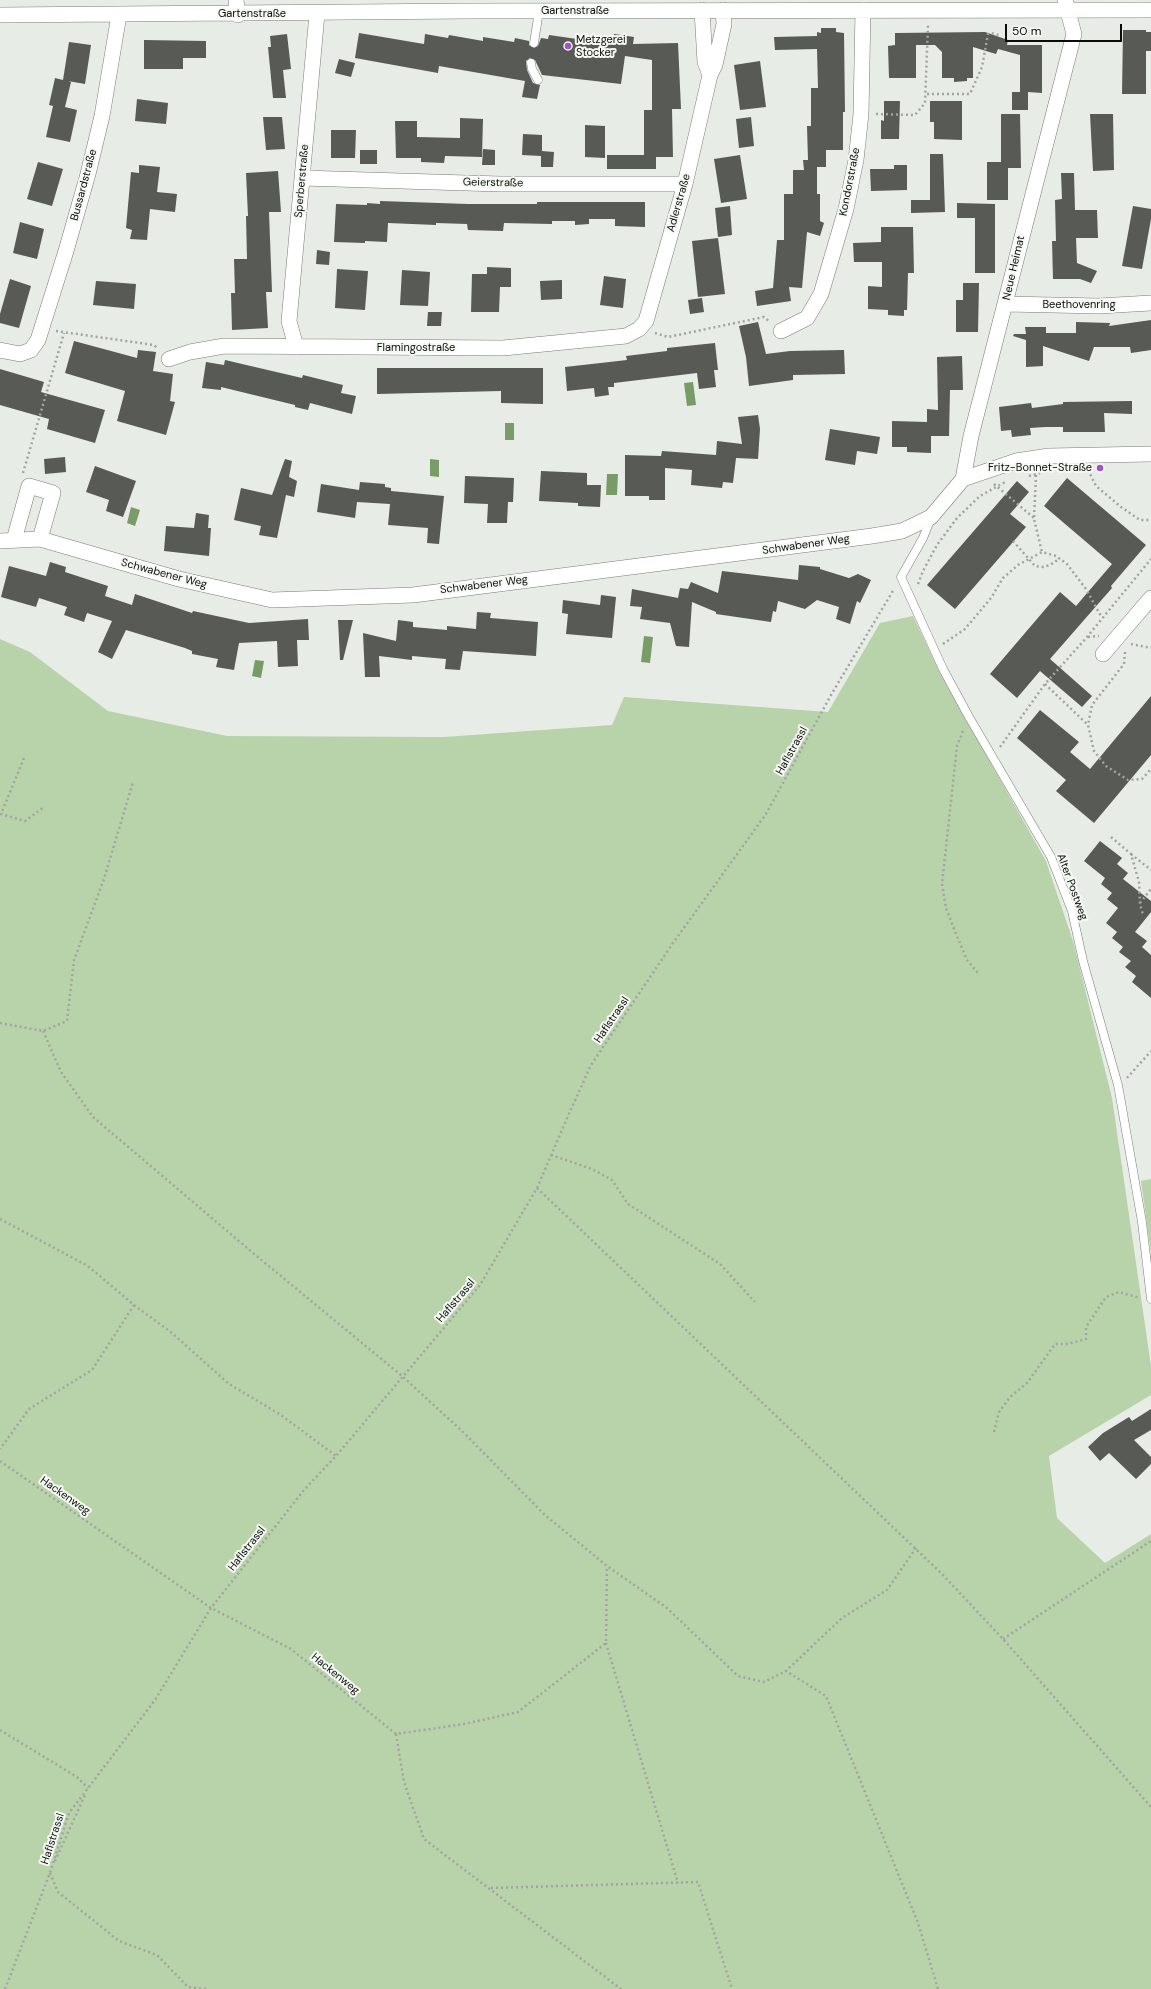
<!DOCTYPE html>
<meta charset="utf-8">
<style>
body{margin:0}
#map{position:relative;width:1151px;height:1989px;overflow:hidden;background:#e8ece6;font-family:"DM Sans",sans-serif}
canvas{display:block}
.scale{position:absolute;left:1005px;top:24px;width:117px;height:18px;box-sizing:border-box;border:2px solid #0c0d0b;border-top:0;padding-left:5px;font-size:12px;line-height:14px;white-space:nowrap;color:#0c0d0b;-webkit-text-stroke:3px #f5f9f3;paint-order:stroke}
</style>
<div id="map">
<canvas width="1151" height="1989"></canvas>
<div class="scale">50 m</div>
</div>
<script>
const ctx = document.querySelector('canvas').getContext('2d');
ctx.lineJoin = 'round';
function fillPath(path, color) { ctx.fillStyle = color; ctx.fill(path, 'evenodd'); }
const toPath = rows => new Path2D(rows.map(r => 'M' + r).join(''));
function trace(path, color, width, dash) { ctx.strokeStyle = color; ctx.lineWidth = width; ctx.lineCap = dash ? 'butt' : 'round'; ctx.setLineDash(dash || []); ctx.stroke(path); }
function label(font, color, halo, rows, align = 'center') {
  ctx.font = font + ' "DM Sans",sans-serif'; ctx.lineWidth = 4; ctx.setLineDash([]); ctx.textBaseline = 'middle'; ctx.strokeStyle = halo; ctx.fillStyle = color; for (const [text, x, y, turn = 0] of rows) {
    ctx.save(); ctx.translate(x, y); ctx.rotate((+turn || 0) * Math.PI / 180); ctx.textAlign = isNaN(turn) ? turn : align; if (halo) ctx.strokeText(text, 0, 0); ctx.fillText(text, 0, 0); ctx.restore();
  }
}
fillPath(toPath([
 [913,616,940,673,1046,861,1073,941,1112,1098,1151,1366,1151,1395,1049,1456,1057,1518,1105,1563,1151,1534,1151,1989,0,1989,0,639,30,652,108,711,227,736,444,737,612,725,624,697,828,712,880,623],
 [1151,1179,1151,1253,1141,1181]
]), '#b8d3aa');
fillPath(toPath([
 [693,382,696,405,687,406,684,383],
 [505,423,514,423,514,440,505,440],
 [430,459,439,460,439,477,430,476],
 [607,474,618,474,617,495,606,495],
 [131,507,140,510,135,526,127,523],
 [644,636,653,637,650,663,641,662],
 [255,660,264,661,261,678,252,676]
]), '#799b67');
fillPath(toPath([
 [821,28,836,28,836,32,844,33,845,112,843,112,843,150,826,150,826,167,817,167,817,194,820,194,820,221,824,223,820,236,807,232,802,288,789,287,791,301,757,306,755,291,773,288,777,240,784,240,784,194,793,194,793,170,804,170,803,160,808,160,807,126,811,126,811,88,818,88,817,49,775,50,774,37,817,36,817,32,821,33],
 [1123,30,1146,30,1146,32,1151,32,1151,51,1146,51,1146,94,1122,94],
 [985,32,1008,40,1007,45,1042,45,1042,93,1028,92,1028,110,1012,110,1012,92,1020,92,1020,55,998,49,996,54,973,47,973,78,967,78,967,81,954,82,954,78,942,78,942,52,935,45,916,45,916,78,889,78,888,46,895,45,895,33],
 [359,33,424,44,425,34,448,38,449,35,483,41,483,37,514,42,515,38,529,41,529,45,534,48,538,46,541,38,548,39,549,35,612,44,614,34,634,37,633,44,678,43,681,109,672,109,673,157,656,157,656,169,607,169,607,155,644,155,644,110,652,110,652,60,625,56,621,84,542,75,535,60,530,58,526,61,527,70,533,83,540,85,537,99,522,97,525,81,439,66,438,73,355,58],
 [287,34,291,69,283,70,286,98,273,98,268,47,271,47,270,36],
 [144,40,206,41,206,58,183,58,183,69,144,69],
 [69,42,91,45,85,84,68,81,71,82,65,107,77,110,70,142,46,137,53,106,49,105,55,78,63,80],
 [339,59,355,63,351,77,335,73],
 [760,61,766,107,740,110,734,65],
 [137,99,168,103,166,124,135,121],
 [884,101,900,101,899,139,881,139,881,120,884,121],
 [930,101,962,101,962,140,934,139,934,122,930,122],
 [1001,114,1020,114,1021,168,1008,168,1008,200,987,200,987,162,1001,162],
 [1090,114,1113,114,1114,170,1093,171],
 [263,117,282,117,285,149,266,150],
 [751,117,754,146,739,148,736,119],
 [460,118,483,119,482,157,445,156,444,163,421,162,421,158,396,158,395,121,417,121,417,137,460,138],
 [585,125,605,126,605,158,585,157],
 [331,130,356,130,355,158,331,158],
 [523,134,542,135,542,151,554,152,553,167,541,167,541,156,522,155],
 [483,149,495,150,495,165,482,165],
 [360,150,377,150,377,164,360,164],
 [930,154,943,154,945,212,911,213,911,200,930,200],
 [740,155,747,199,721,203,714,159],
 [38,162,63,169,52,206,27,199],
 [139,165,160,167,157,192,177,194,175,212,150,209,147,240,130,239,132,230,126,228,131,172,139,173],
 [894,165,907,165,907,190,871,191,870,169,894,169],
 [278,171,281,212,269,212,272,292,266,292,268,328,232,330,231,293,235,293,234,259,247,259,246,216,248,216,246,173],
 [1061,173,1074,173,1075,210,1097,210,1098,238,1076,238,1077,263,1097,271,1091,283,1080,279,1053,279,1052,241,1056,241,1055,200,1062,199],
 [380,201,468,204,537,204,537,202,645,202,645,227,615,226,615,219,589,219,589,224,575,225,575,221,552,221,552,224,504,223,503,231,468,230,467,224,436,223,436,225,388,223,387,242,365,241,365,243,334,242,336,204,367,205,367,203,380,204],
 [957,203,995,204,995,273,975,273,975,218,957,218],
 [730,206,732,235,718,237,715,208],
 [1133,206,1151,209,1151,219,1142,269,1122,266],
 [20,222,44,229,37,259,13,253],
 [881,227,913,227,914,273,908,273,907,310,904,310,904,316,888,315,888,310,868,309,868,286,882,287,882,262,854,262,853,243,881,242],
 [718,238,725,294,698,297,692,241],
 [317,250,330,252,329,265,316,264],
 [487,267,511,268,511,287,500,287,499,312,471,312,472,274,487,274],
 [337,269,368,271,365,310,335,308],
 [402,270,430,272,428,306,400,305],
 [604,276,626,279,623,308,600,305],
 [10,279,31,286,19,328,0,323,0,314],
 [562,280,562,299,541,300,540,281],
 [96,281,136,284,134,309,93,305],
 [963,283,979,283,978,332,956,332,956,300,963,300],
 [702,298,704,312,690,314,688,300],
 [428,312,442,312,441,326,427,326],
 [1151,320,1151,350,1131,353,1130,347,1094,347,1089,361,1043,346,1043,366,1026,367,1026,340,1013,336,1014,334,1026,334,1025,327,1046,327,1046,333,1076,333,1076,322,1110,323,1109,326],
 [758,322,766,354,790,351,844,350,845,374,793,375,793,380,749,386,746,357,739,326],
 [74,341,137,358,138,350,156,352,153,371,173,374,170,401,175,402,166,435,117,421,125,391,65,373],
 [715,343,718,370,714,370,716,387,699,389,697,373,614,383,614,387,608,387,609,395,595,397,594,388,567,391,565,367,627,360,626,356,667,351,667,348],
 [962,356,963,390,950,390,949,436,931,436,931,453,907,452,907,447,892,447,892,421,927,422,927,409,938,410,937,357],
 [225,360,302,378,303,375,343,385,341,393,356,396,352,414,310,403,308,410,295,407,295,405,221,387,221,390,202,388,206,362,224,365],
 [377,368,543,368,543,404,501,403,501,391,377,394],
 [0,369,44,382,41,392,105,410,95,443,47,429,49,419,0,405],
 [1132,401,1132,414,1104,413,1105,432,1063,432,1063,427,1045,427,1030,428,1031,435,1012,437,1011,430,1001,431,999,407,1031,403,1032,408,1063,404,1063,402],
 [758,415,760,429,758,459,736,458,733,483,723,482,722,488,691,485,692,470,665,468,665,500,649,500,649,496,625,496,625,455,661,456,662,451,716,455,717,441,742,444,738,417],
 [830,429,880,437,877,454,857,451,855,465,825,460],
 [65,457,66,472,45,474,44,459],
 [285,459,292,461,289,477,297,481,294,497,286,495,277,538,259,535,261,526,234,520,241,488,272,495],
 [95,466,136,481,123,517,106,511,109,500,86,492],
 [541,471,587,473,587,485,601,485,600,507,578,506,578,503,539,501],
 [465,476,514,478,513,502,508,502,507,523,487,523,488,504,464,503],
 [1067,478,1146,545,1111,586,1112,588,1050,659,1092,696,1082,707,1040,671,1017,698,990,674,1060,592,1076,606,1112,564,1044,506],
 [1017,481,1029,492,1010,514,1026,527,955,609,927,585],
 [360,482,385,484,385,487,391,488,391,491,444,496,439,544,427,543,428,528,388,525,390,504,357,502,355,518,317,512,321,484,359,490],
 [196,513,209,515,208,528,211,528,209,556,164,551,166,526,194,528],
 [50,562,66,567,65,572,108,586,105,596,132,605,135,594,192,613,193,611,249,623,308,619,309,640,297,640,298,666,278,667,277,641,239,643,234,670,216,667,218,659,192,654,192,651,185,648,126,630,112,659,98,652,112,621,87,613,84,622,64,615,67,607,39,598,36,607,1,597,9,566,46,576],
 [799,565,820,567,820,569,849,578,858,574,871,580,860,603,857,601,850,624,836,619,839,607,817,600,805,609,778,601,776,612,773,611,771,622,716,614,716,612,692,602,689,647,676,646,670,623,640,619,642,607,630,606,632,589,678,598,680,588,688,589,691,582,718,593,722,571,798,580],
 [601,595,616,597,612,638,566,634,568,614,562,613,563,600,600,605],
 [477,612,491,613,490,618,538,622,536,656,463,651,460,670,445,669,446,659,412,656,412,660,379,656,380,677,365,677,363,633,396,641,398,620,413,622,413,627,447,630,447,626,476,629],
 [338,620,353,620,343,660,340,660],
 [1151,696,1151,755,1094,823,1056,791,1066,780,1017,738,1040,710,1079,742,1070,752,1090,769],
 [1100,841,1122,858,1117,864,1128,873,1123,879,1151,901,1151,912,1135,932,1147,941,1142,947,1151,955,1151,998,1132,982,1136,976,1125,967,1131,961,1119,952,1123,947,1112,938,1117,932,1106,923,1118,908,1107,899,1112,893,1101,884,1105,878,1084,861],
 [1151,1409,1151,1430,1134,1440,1151,1457,1151,1464,1136,1479,1109,1453,1100,1461,1088,1447,1103,1433,1129,1417,1132,1421]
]), '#575a55');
const lane = toPath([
 [534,43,539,11],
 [531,63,532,69,538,80],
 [931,518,923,538,901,577,943,669,969,717,1051,857,1072,911,1083,961,1118,1085,1142,1222,1151,1299]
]);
const street = toPath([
 [236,0,238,15],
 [702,10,705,62,710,75],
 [0,15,468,11,1151,10],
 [302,178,500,184,685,184],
 [1006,304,1099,306,1151,303],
 [781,331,807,318,821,294,846,209,856,160,861,114,863,10],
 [296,347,289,321,317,14],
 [0,350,20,354,31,350,38,340,66,251,88,174,102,116,119,15],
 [169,359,190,352,224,346,503,348,626,336,639,329,646,321,685,184,710,75,715,65,724,24,723,10],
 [963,479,1016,461,1049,456,1151,454],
 [14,540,29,486,53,493,40,539],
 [0,541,40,539,179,579,272,600,413,595,872,536,902,531,931,517,963,479,971,436,1074,34,1065,0],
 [1103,654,1151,598]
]);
trace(lane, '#787c76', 9);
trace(street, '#787c76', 16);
trace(toPath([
 [927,94,970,94,982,67,988,34,991,33,999,35],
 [876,114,915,115,925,103,928,25],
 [56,331,154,345,158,349],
 [655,333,668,337,764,317,770,322],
 [1088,470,1096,486,1121,507,1140,520,1151,520],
 [23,473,64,333],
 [1036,475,1034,519,1042,552],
 [1029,476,1040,473],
 [994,484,1034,518],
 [1013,541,1035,566,1043,567,1050,565,1059,559],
 [918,584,923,571,937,545,957,518,980,496,1007,481],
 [1088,637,1099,636],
 [943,644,965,629,991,598,1003,578,1018,565,1042,552,1056,556,1067,564,1086,589,1102,618],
 [1131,644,1151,648],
 [1125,652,1124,664,1092,705,1088,725,1094,751,1106,766,1128,780,1142,779,1151,769],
 [1045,684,1088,725],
 [963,731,957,746,942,884,946,908,956,934,967,960,978,973],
 [1000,747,1045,684,1087,637,1151,559],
 [24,758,1,814,25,821,44,807],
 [1111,837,1131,854,1139,882,1140,904,1143,915],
 [1131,854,1151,870],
 [1140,903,1151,889],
 [0,1023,43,1031,67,1021,74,960,104,879,133,782],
 [43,1031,61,1072,93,1117,253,1253,402,1376,462,1431,545,1515,607,1566,667,1608,738,1676,764,1682,786,1671],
 [1127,1078,1151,1051],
 [551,1155,592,1169,612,1180,628,1204,720,1264,755,1302],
 [537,1188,942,1574,1003,1639,1151,1807],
 [0,1219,88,1266,134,1305,92,1370,29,1409,0,1449],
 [134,1305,172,1333,229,1384,281,1415,336,1456],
 [994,1432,999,1412,1010,1397,1027,1383,1055,1344,1068,1344,1086,1339,1086,1327,1106,1297,1119,1292,1140,1298],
 [0,1461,211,1608,291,1649,396,1734,464,1724,518,1712,606,1643,607,1566],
 [916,1548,887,1590,842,1618,786,1671,826,1696,918,1923,938,1989],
 [1003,1639,1151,1541],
 [606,1643,678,1883],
 [0,1730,77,1777,88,1788],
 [396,1734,404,1782,424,1839,621,1989],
 [55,1861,86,1793],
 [50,1873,58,1892,119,1941,157,1955,188,1987,206,1989],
 [491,1888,698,1882,732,1989],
 [5,1989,50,1873,69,1813,155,1700,211,1608,304,1490,336,1456,480,1285,537,1188,568,1116,591,1065,673,943,766,814,831,695,894,589]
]), '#a1a4a0', 2.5, [2, 3]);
trace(lane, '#fff', 8);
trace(street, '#fff', 15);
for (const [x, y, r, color] of [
 [568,46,4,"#a252c2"],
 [1100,468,4,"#a252c2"]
]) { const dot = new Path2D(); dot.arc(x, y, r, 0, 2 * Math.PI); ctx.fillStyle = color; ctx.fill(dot); trace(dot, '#f5f9f3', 1.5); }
label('11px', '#0c0d0b', '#f5f9f3', [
 ["Gartenstraße",575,11],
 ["Gartenstraße",252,14],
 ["Sperberstraße",302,181,-85],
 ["Kondorstraße",850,182,-79],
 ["Geierstraße",493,183,1],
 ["Bussardstraße",84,185,-75],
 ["Adlerstraße",679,203,-74],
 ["Neue Heimat",1014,268,-77],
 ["Beethovenring",1079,305],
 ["Flamingostraße",416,348],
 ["Schwabener Weg",806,545,-8],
 ["Schwabener Weg",164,574,15],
 ["Schwabener Weg",484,585,-7],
 ["Haflstrassl",792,751,-61],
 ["Alter Postweg",1072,887,70],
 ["Haflstrassl",612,1020,-56],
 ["Haflstrassl",456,1301,-50],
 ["Hackenweg",65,1496,35],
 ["Haflstrassl",247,1549,-52],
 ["Hackenweg",335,1674,39],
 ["Haflstrassl",53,1839,-72]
]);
label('11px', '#0c0d0b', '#f5f9f3', [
 ["Metzgerei",576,40],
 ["Stocker",576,53],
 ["Fritz-Bonnet-Straße",1092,468,"right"]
], 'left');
</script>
